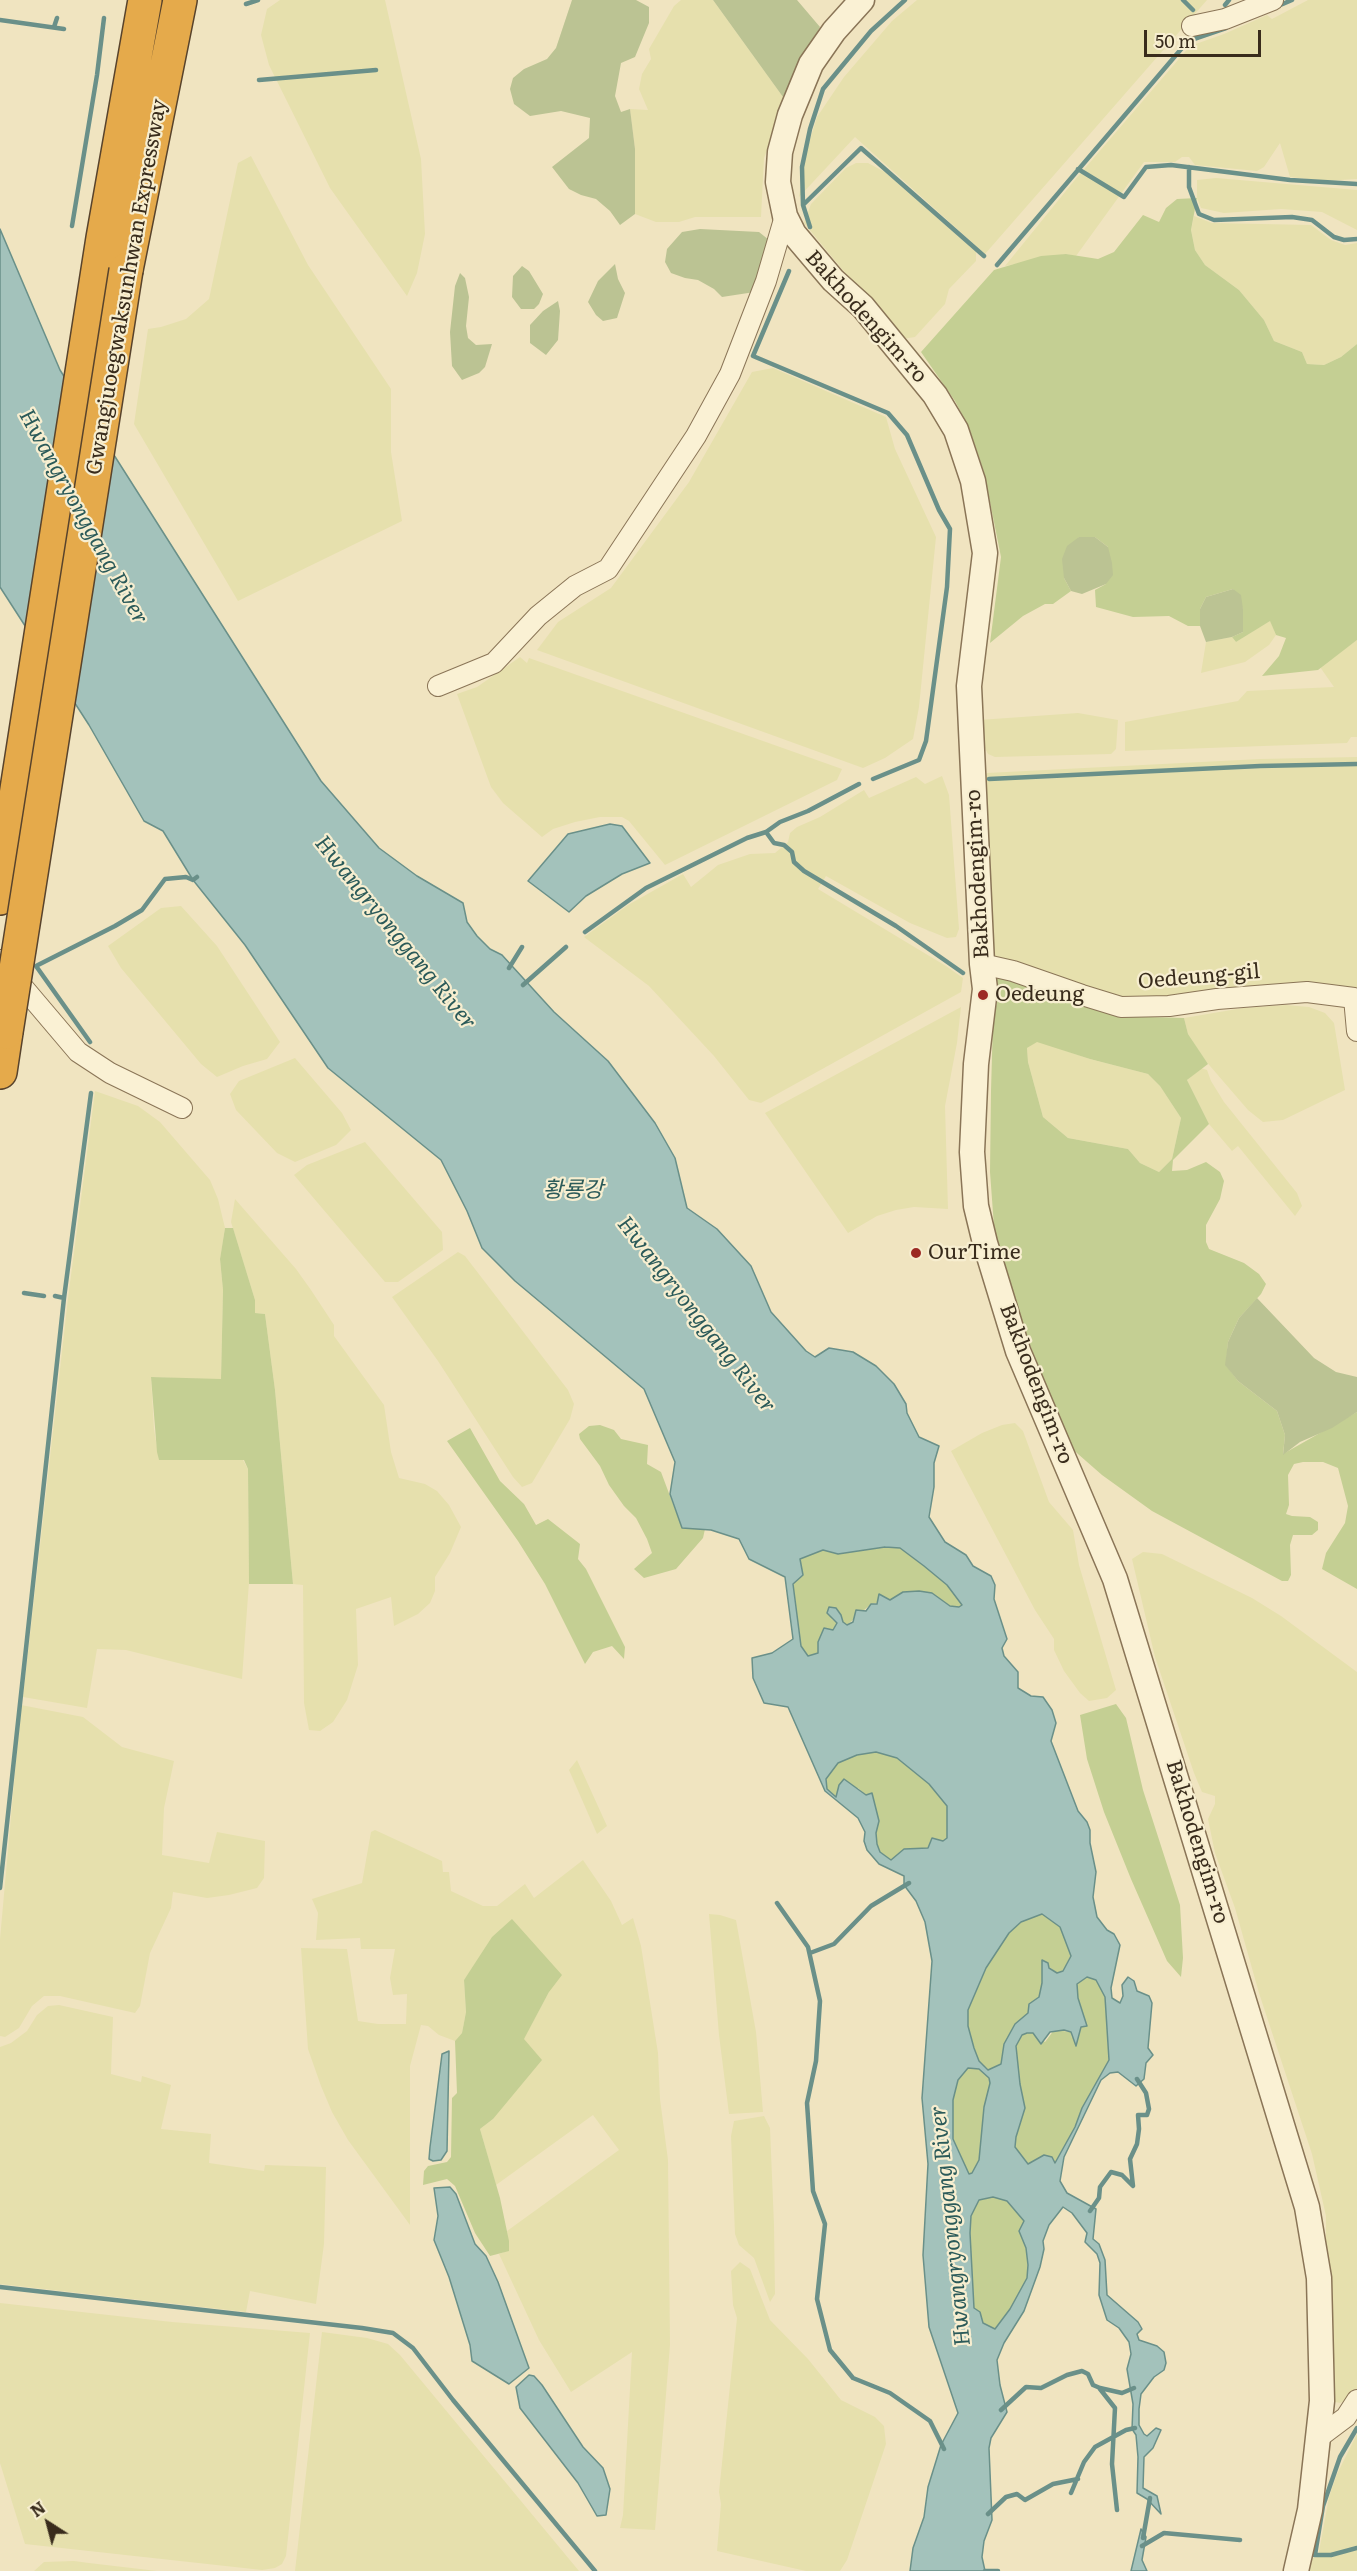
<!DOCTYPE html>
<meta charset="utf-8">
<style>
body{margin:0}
#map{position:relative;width:1357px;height:2571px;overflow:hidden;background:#f0e4c0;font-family:Literata,serif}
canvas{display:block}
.north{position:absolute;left:18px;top:2493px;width:60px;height:60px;-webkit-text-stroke:4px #f7eed0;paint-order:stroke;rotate:324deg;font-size:16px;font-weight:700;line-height:24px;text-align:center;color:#392c1c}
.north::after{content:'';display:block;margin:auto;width:21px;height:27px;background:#392c1c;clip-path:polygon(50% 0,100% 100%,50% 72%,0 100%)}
.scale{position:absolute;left:1144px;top:30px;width:117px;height:27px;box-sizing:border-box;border:3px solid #392c1c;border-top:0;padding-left:8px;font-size:18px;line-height:21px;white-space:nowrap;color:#392c1c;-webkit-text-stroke:4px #f7eed0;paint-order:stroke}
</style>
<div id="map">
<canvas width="1357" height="2571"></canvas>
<div class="north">N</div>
<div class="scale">50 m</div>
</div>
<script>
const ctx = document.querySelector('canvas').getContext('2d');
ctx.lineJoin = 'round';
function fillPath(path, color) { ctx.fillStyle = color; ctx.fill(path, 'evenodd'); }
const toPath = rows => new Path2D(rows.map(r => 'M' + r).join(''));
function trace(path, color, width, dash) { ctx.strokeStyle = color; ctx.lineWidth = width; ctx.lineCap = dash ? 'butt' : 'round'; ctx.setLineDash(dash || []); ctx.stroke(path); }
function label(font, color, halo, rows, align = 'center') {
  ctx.font = font + ' Literata,"Noto Sans KR",serif'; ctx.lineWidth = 4.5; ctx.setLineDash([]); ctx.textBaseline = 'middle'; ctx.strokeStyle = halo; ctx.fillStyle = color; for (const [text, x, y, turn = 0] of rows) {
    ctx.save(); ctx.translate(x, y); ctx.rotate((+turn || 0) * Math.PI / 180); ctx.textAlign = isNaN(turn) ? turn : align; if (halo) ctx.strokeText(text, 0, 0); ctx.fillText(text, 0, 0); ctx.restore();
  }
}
fillPath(toPath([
 [280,0,385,0,421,159,425,234,417,273,407,296,330,188,269,65,261,35,267,9],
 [681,0,713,0,783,97,783,109,764,158,761,217,695,217,679,222,656,222,635,214,635,149,630,109,648,110,639,89,642,74,651,59,649,49,674,6],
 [917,0,1207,0,985,254,855,137,799,197,806,152,817,117,844,77,892,21],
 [1308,0,1357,0,1357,179,1324,181,1290,177,1280,143,1264,167,1257,171,1195,165,1189,157,1182,157,1175,162,1144,162,1076,256,1066,254,1005,266,1074,181,1190,46,1224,34,1267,15,1272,19],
 [251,156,308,265,391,389,391,452,402,521,238,601,134,424,148,329,161,327,186,319,209,299,238,163],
 [856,163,868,163,885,172,976,252,976,261,949,289,945,304,915,337,902,339,897,336,804,223,811,204,846,168],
 [1216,178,1357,190,1357,230,1322,212,1281,209,1224,213,1201,208,1197,198,1197,180],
 [1194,216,1212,223,1311,225,1331,240,1345,245,1357,243,1357,344,1341,357,1324,365,1307,364,1302,352,1274,341,1264,320,1239,290,1205,265,1195,250,1191,230],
 [773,368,886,417,895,449,936,537,919,707,913,739,885,758,863,768,537,650,558,622,611,588,689,482,752,372],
 [1270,620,1276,635,1269,645,1245,662,1201,673,1206,642,1232,637,1236,642],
 [1357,640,1357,737,1351,737,1347,743,1125,751,1125,722,1238,701,1247,691,1334,687,1320,667],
 [520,657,527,663,529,658,842,769,837,780,665,865,629,821,622,817,600,817,575,822,553,829,542,837,503,803,491,787,457,694,477,687],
 [1078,713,1118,720,1116,749,1111,754,995,757,988,754,983,744,979,720],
 [1357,757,1357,991,1129,1002,1017,967,991,955,984,777,987,773,1260,759],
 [942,776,949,795,959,929,956,937,947,938,910,923,826,876,818,889,946,966,963,978,961,992,761,1103,749,1100,714,1056,649,986,584,937,628,905,683,874,691,887,718,865,750,854,775,853,788,842,790,833,797,827,820,817,864,790,869,798,916,777,925,784],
 [181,906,217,946,280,1042,267,1059,243,1066,217,1077,201,1064,121,968,108,946,161,908],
 [1286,1005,1309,1007,1325,1013,1334,1023,1345,1090,1283,1120,1263,1122,1248,1110,1204,1059,1188,1034,1184,1018,1243,1008],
 [961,1007,957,1043,945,1106,948,1209,914,1207,896,1210,877,1216,848,1233,765,1113],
 [1037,1041,1090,1059,1148,1074,1160,1086,1181,1118,1172,1159,1159,1172,1140,1163,1128,1149,1068,1138,1043,1117,1028,1062,1027,1048],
 [295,1058,342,1113,351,1130,336,1145,295,1162,277,1153,236,1110,230,1094,239,1081],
 [1201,1068,1207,1070,1211,1081,1224,1102,1297,1193,1302,1206,1295,1216,1238,1146,1232,1151,1209,1124,1187,1080],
 [95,1091,138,1106,160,1122,210,1180,218,1199,225,1228,220,1259,223,1290,221,1380,151,1377,154,1429,159,1460,243,1460,248,1469,249,1582,242,1679,126,1650,97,1649,87,1708,23,1697,68,1298],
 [365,1142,442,1232,443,1250,398,1282,385,1282,294,1175,307,1165],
 [235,1199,296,1269,311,1290,334,1325,334,1336,384,1405,391,1452,399,1478,425,1484,437,1491,449,1505,461,1527,450,1553,435,1577,435,1591,430,1603,418,1614,394,1626,391,1597,356,1609,358,1665,347,1700,333,1722,320,1731,309,1730,304,1703,303,1585,293,1584,275,1390,265,1314,255,1313,255,1300,231,1222],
 [458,1252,465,1256,568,1390,574,1404,570,1419,532,1483,522,1487,513,1477,438,1361,392,1297],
 [1015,1423,1023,1431,1049,1502,1073,1530,1079,1565,1116,1690,1107,1698,1089,1701,1080,1693,1064,1671,1054,1650,1054,1639,1035,1610,951,1451,982,1433,1002,1425],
 [1143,1552,1162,1554,1252,1598,1281,1616,1357,1672,1357,2389,1348,2400,1340,2403,1331,2401,1326,2292,1326,2216,1312,2154,1259,1993,1235,1908,1215,1853,1208,1819,1215,1804,1215,1796,1202,1792,1194,1773,1155,1657,1132,1559],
 [21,1705,83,1717,122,1747,174,1761,164,1808,162,1855,209,1863,217,1832,265,1841,264,1878,257,1888,229,1895,207,1898,173,1892,171,1908,150,1953,140,2006,135,2013,60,1996,44,1996,32,2006,19,2028,5,2037,0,2036,0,1939],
 [577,1760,607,1826,597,1834,569,1770],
 [375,1830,442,1861,443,1872,449,1872,451,1891,483,1906,497,1906,525,1884,534,1898,583,1860,611,1901,622,1925,633,1918,641,1946,658,2053,660,2099,668,2160,670,2345,655,2530,620,2528,623,2515,632,2352,571,2392,539,2340,499,2254,509,2250,507,2231,619,2150,593,2115,496,2185,480,2129,493,2119,523,2040,549,1992,472,1969,464,1980,466,2012,462,2033,455,2041,439,2035,428,2026,421,2025,410,2066,410,2225,348,2140,332,2112,321,2086,308,2049,301,1948,347,1949,358,2021,378,2024,406,2024,407,1994,393,1995,390,1978,395,1949,361,1949,360,1938,316,1940,318,1913,312,1899,362,1883,371,1832],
 [709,1914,720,1915,736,1920,756,2032,763,2112,729,2114,719,2035],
 [59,2005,113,2017,111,2074,141,2082,142,2076,171,2085,161,2129,211,2134,209,2163,264,2171,265,2165,326,2167,324,2244,316,2304,250,2291,246,2312,0,2284,0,2047,11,2043,27,2031,37,2015,48,2006],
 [764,2116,770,2128,774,2225,775,2294,770,2302,754,2258,739,2245,735,2234,731,2136,734,2121],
 [740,2262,750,2269,770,2320,808,2359,841,2400,875,2417,884,2426,886,2444,847,2560,840,2571,806,2571,717,2551,721,2504,719,2492,737,2318,733,2305,731,2271],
 [0,2303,172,2322,310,2333,286,2556,282,2564,275,2568,262,2570,25,2544,0,2463],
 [322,2332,367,2338,388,2344,400,2355,579,2571,295,2571],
 [1357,2434,1357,2571,1302,2571,1306,2559,1318,2557,1329,2497,1337,2474],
 [74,2561,89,2563,157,2571,34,2571,44,2562]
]), '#e6e0ad');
fillPath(toPath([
 [1197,198,1191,230,1195,250,1205,265,1239,290,1264,320,1274,341,1302,352,1307,364,1324,365,1341,357,1357,344,1357,640,1318,670,1262,676,1279,656,1286,638,1276,635,1270,621,1236,642,1232,637,1243,632,1243,609,1233,589,1206,597,1200,609,1200,626,1188,626,1169,616,1133,617,1096,607,1095,590,1106,584,1108,547,1095,537,1079,537,1064,578,1071,591,1053,604,1045,604,1023,616,990,643,1001,557,984,472,969,428,955,401,921,352,994,270,1041,256,1066,254,1098,259,1114,252,1143,215,1159,222,1166,208,1177,199],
 [996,976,1027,982,1060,998,1116,1016,1184,1018,1188,1034,1208,1064,1187,1080,1209,1124,1173,1160,1172,1171,1187,1170,1206,1162,1220,1172,1224,1181,1220,1199,1206,1225,1206,1242,1209,1249,1244,1263,1259,1274,1266,1284,1261,1294,1239,1318,1228,1342,1226,1365,1238,1381,1277,1411,1285,1435,1283,1454,1357,1412,1357,1589,1322,1569,1326,1553,1345,1523,1348,1506,1338,1468,1323,1462,1303,1462,1294,1464,1288,1475,1289,1505,1286,1514,1292,1516,1310,1517,1318,1522,1318,1530,1312,1535,1293,1535,1290,1545,1291,1575,1288,1581,1282,1581,1152,1511,1102,1475,1070,1447,1028,1340,995,1240,990,1172,991,1091,993,1020,997,1002],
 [1037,1042,1090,1059,1148,1074,1160,1086,1181,1118,1172,1159,1159,1172,1140,1163,1128,1149,1068,1138,1043,1117,1028,1062,1027,1048],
 [225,1228,233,1228,255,1300,255,1313,265,1314,275,1390,293,1584,249,1584,248,1469,244,1460,159,1460,157,1452,151,1377,221,1379,223,1290,220,1259],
 [600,1425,614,1430,621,1439,648,1445,647,1464,661,1472,682,1528,705,1529,703,1538,676,1569,644,1578,634,1569,652,1553,647,1539,636,1518,624,1506,609,1485,600,1466,580,1439,579,1434,589,1426],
 [470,1428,500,1481,524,1504,536,1525,548,1519,580,1544,578,1559,586,1569,625,1647,624,1659,612,1646,593,1652,585,1664,545,1584,518,1541,447,1441],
 [885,1547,900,1548,924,1566,947,1585,962,1605,959,1607,950,1606,932,1593,903,1592,890,1600,871,1604,847,1625,830,1618,837,1623,818,1653,808,1656,801,1646,793,1584,803,1575,800,1559,823,1550,838,1554],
 [1116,1704,1126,1718,1143,1790,1180,1905,1183,1958,1181,1977,1167,1961,1131,1879,1104,1812,1087,1759,1080,1715],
 [876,1752,897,1758,929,1784,947,1806,947,1838,943,1841,932,1838,928,1848,904,1849,891,1860,880,1852,877,1844,876,1833,879,1821,866,1795,858,1788,836,1798,827,1789,826,1779,838,1763,857,1755],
 [1042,1913,1060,1927,1071,1955,1063,1971,1057,1973,1042,1961,1042,1983,1039,1997,1029,2004,1028,2013,1015,2024,1004,2044,1001,2064,989,2070,979,2061,974,2048,968,2026,968,2010,986,1968,1009,1933,1021,1922],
 [512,1919,562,1975,549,1992,524,2039,542,2060,493,2119,480,2129,500,2198,509,2241,509,2251,490,2256,475,2233,455,2186,447,2179,423,2185,424,2171,428,2166,447,2162,451,2157,452,2098,457,2093,455,2041,462,2033,466,2012,464,1980,492,1937],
 [1087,1977,1096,1980,1105,1997,1109,2060,1082,2108,1075,2127,1055,2163,1038,2160,1028,2164,1015,2147,1016,2137,1025,2108,1020,2084,1016,2046,1022,2035,1027,2033,1033,2033,1045,2042,1054,2030,1071,2032,1072,2038,1081,2026,1086,2026,1078,1998,1077,1984],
 [968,2068,979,2069,989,2078,990,2083,984,2107,979,2160,972,2174,969,2174,953,2139,953,2100,958,2080],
 [993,2197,1007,2201,1024,2221,1019,2231,1026,2248,1028,2265,1027,2278,1010,2309,994,2330,983,2323,980,2312,974,2308,970,2233,971,2216,979,2200]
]), '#c4cf93');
fillPath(toPath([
 [572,0,636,0,649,7,649,23,635,57,621,63,615,96,621,112,630,109,635,149,635,214,620,225,610,211,596,199,581,195,569,189,552,167,589,138,590,118,561,111,530,116,514,104,510,89,513,78,524,69,547,59,556,48],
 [713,0,797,0,820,27,783,97],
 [700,229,759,232,769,240,761,291,722,297,714,289,698,280,685,278,671,273,665,262,667,249,682,232],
 [615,264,618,279,625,293,617,318,603,321,596,315,588,302,598,281],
 [522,266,529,271,543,294,539,304,534,309,521,309,512,297,513,276],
 [460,273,465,278,469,297,466,326,468,338,476,345,492,344,485,367,479,373,462,380,452,366,450,332,455,286],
 [558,301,560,311,558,340,546,355,530,343,530,325,543,311],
 [1079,537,1095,537,1108,547,1112,563,1113,575,1106,584,1082,594,1071,591,1064,578,1062,559,1067,546],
 [1233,589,1241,595,1243,609,1243,632,1232,637,1206,642,1200,626,1200,609,1206,597],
 [1257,1298,1314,1358,1336,1372,1357,1377,1357,1412,1332,1428,1300,1442,1283,1455,1285,1435,1277,1411,1238,1381,1225,1365,1228,1342,1239,1318]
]), '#bbc393');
const water = toPath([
 [0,229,60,370,321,781,379,848,417,876,463,903,467,922,477,936,490,949,502,955,554,1012,608,1061,655,1123,675,1158,687,1208,717,1229,751,1266,771,1312,806,1351,815,1357,829,1348,853,1352,876,1366,894,1384,906,1404,907,1413,919,1437,939,1446,934,1463,934,1487,929,1517,945,1542,966,1555,973,1566,991,1576,995,1585,994,1599,1007,1639,1002,1648,1004,1656,1018,1672,1018,1688,1031,1696,1043,1697,1052,1710,1056,1723,1051,1741,1078,1811,1087,1822,1090,1830,1090,1843,1096,1872,1093,1897,1097,1917,1107,1930,1114,1934,1120,1945,1111,1988,1112,1998,1120,2003,1123,1996,1122,1985,1128,1977,1134,1981,1137,1991,1149,1996,1152,2003,1148,2048,1153,2055,1146,2063,1144,2079,1136,2086,1118,2072,1110,2073,1101,2080,1064,2157,1060,2181,1067,2193,1096,2209,1093,2239,1099,2244,1105,2260,1107,2295,1138,2322,1142,2329,1137,2334,1139,2340,1157,2346,1164,2352,1166,2363,1164,2370,1154,2377,1141,2394,1139,2409,1139,2425,1144,2434,1147,2436,1156,2428,1161,2430,1153,2448,1144,2457,1143,2488,1157,2496,1161,2514,1147,2499,1137,2493,1138,2457,1136,2435,1132,2429,1133,2404,1127,2369,1131,2354,1129,2342,1119,2328,1107,2320,1099,2295,1100,2263,1097,2254,1085,2242,1087,2233,1072,2213,1063,2207,1049,2225,1043,2241,1044,2249,1040,2267,1024,2311,1004,2343,997,2360,1000,2385,1007,2412,991,2438,989,2448,992,2520,984,2541,982,2557,985,2571,910,2571,913,2548,924,2517,928,2487,941,2445,958,2413,929,2327,923,2255,928,2164,922,2098,932,1961,925,1922,916,1901,904,1885,904,1876,879,1864,867,1850,864,1841,865,1832,858,1818,825,1791,788,1707,764,1703,753,1678,752,1658,772,1653,793,1639,785,1577,749,1559,739,1539,711,1530,682,1528,670,1494,675,1462,644,1389,515,1281,482,1248,467,1211,441,1160,328,1068,245,945,193,880,163,831,144,821,89,725,0,587,0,229],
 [885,1547,900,1548,924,1566,947,1585,962,1605,959,1607,950,1606,932,1593,919,1591,903,1592,890,1600,879,1594,877,1604,871,1604,866,1611,856,1610,853,1622,847,1625,843,1622,841,1615,836,1608,829,1607,827,1613,837,1623,833,1630,824,1628,818,1642,818,1653,808,1656,801,1646,793,1584,803,1575,800,1559,823,1550,838,1554,885,1547],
 [876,1752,897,1758,929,1784,947,1806,947,1838,943,1841,932,1838,928,1848,904,1849,891,1860,880,1852,877,1844,876,1833,879,1821,872,1793,866,1795,844,1779,839,1785,836,1797,827,1789,826,1779,838,1763,857,1755,876,1752],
 [1042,1914,1060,1927,1071,1956,1063,1971,1057,1973,1049,1968,1048,1963,1042,1960,1042,1983,1039,1997,1029,2004,1028,2013,1015,2024,1004,2044,1001,2064,988,2070,979,2061,974,2048,968,2026,968,2010,986,1968,1009,1933,1021,1922,1042,1914],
 [1087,1977,1096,1980,1105,1997,1109,2060,1082,2108,1075,2127,1055,2163,1052,2157,1044,2155,1028,2164,1015,2147,1016,2137,1025,2108,1020,2084,1016,2046,1022,2035,1027,2033,1033,2033,1041,2044,1050,2032,1064,2030,1071,2032,1076,2046,1081,2027,1087,2026,1078,1998,1077,1984,1087,1977],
 [968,2068,979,2069,989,2078,990,2083,984,2107,979,2160,972,2173,969,2174,953,2139,953,2100,958,2080,968,2068],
 [993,2197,1007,2201,1024,2221,1019,2231,1026,2248,1028,2265,1027,2278,1010,2309,995,2329,983,2323,980,2312,974,2308,970,2233,971,2216,979,2200,993,2197],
 [610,824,622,826,650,863,622,874,586,896,569,912,528,881,568,834,610,824],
 [449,2051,447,2151,441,2160,433,2161,429,2159,430,2147,441,2062,442,2054,449,2051],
 [450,2187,456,2194,475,2244,486,2256,498,2282,529,2368,509,2384,472,2361,470,2345,449,2277,434,2240,438,2216,434,2188,450,2187],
 [529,2375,534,2376,542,2385,583,2447,603,2468,610,2489,606,2515,597,2516,578,2483,520,2408,516,2387,529,2375],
 [1141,2529,1146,2537,1142,2560,1147,2571,1131,2571,1141,2529]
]);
fillPath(water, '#a3c2bb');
trace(water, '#6a9089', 1.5);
trace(toPath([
 [1183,0,1193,10],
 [246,4,258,0],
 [1225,5,1229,0],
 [1278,6,1292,0],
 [0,20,64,29],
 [54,27,57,18],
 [259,80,376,70],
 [1189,167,1189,187,1199,214,1214,220,1292,217,1312,220,1334,237,1344,240,1357,239],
 [1078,169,1124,197,1146,167,1171,165,1290,180,1357,184],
 [803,205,802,167,810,129,823,89,871,31,905,0],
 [72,226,97,75,104,18],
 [810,227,803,205,861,148,984,256],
 [997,265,1188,41,1226,28],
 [789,271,753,356,888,413,907,435,939,510,950,529,947,587,926,741,919,760,873,779],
 [989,779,1260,766,1357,764],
 [766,832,774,843,784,845,792,852,794,862,804,871,896,926,963,973],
 [585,932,646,888,747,838,766,832,780,822,808,811,859,784],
 [509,968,522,947],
 [523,985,566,947],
 [90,1042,36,966,115,926,142,910,165,879,186,877,193,880,197,877],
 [24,1293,44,1296],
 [55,1296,64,1298],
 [0,1888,64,1298,91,1093],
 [777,1903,808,1947,820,2001,816,2061,807,2103,813,2191,825,2224,817,2299,830,2350,853,2378,890,2393,930,2421,944,2449],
 [810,1953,834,1944,871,1906,909,1883],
 [1090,2211,1099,2198,1100,2187,1111,2172,1122,2175,1133,2186,1130,2159,1137,2144,1139,2129,1138,2115,1147,2115,1149,2109,1146,2093,1137,2079],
 [0,2287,362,2328,393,2333,413,2348,453,2400,595,2571],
 [1100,2389,1115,2408,1112,2464,1117,2510],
 [1001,2410,1026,2387,1041,2388,1067,2375,1082,2371,1088,2374,1093,2385,1100,2388,1122,2393,1134,2388],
 [1071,2493,1084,2462,1095,2447,1126,2430,1135,2428],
 [988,2514,1006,2497,1017,2494,1025,2500,1053,2484,1078,2479],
 [1143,2538,1150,2498],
 [1142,2546,1164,2533,1240,2540],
 [1311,2554,1315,2555,1323,2506,1340,2457,1357,2428],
 [1315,2555,1331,2555,1357,2548],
 [985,2571,998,2571]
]), '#6a9089', 4.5);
const minor = toPath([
 [1192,26,1225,19,1273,0],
 [438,686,494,663,538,616,575,586,608,569,696,436,730,374,766,281,785,216],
 [0,960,78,1052,110,1073,182,1108],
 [982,964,1013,971,1082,995,1121,1007,1169,1006,1217,999,1307,992,1354,998,1357,1031],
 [1318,2438,1346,2417,1357,2400]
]);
const tertiary = toPath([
 [862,0,834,31,811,64,790,115,780,152,778,182,785,216,794,234,833,280,863,307,935,395,956,430,973,481,985,553,969,686,982,964,985,989,976,1064,972,1152,976,1206,985,1243,1018,1351,1115,1579,1307,2207,1319,2278,1322,2401,1310,2510,1296,2571]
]);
const motorway = toPath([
 [126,270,180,0],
 [0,898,103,238,145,0],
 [0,1072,6,1032]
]);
trace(minor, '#8a7557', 22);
trace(tertiary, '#8a7557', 27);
trace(motorway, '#58432c', 36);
trace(minor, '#faf1d4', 20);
trace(tertiary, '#faf1d4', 24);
trace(motorway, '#e5aa4b', 33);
const motorwayBridge = toPath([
 [6,1032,126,270]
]);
trace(motorwayBridge, '#58432c', 36, []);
trace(motorwayBridge, '#e5aa4b', 33);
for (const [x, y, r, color] of [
 [983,995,6,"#9c2a24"],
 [916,1253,6,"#9c2a24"]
]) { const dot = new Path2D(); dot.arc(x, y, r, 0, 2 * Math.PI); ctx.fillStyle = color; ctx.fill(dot); trace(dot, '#f7eed0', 2); }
label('21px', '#392c1c', '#f7eed0', [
 ["Gwangjuoegwaksunhwan Expressway",127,287,-80],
 ["Bakhodengim-ro",866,317,48],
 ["Bakhodengim-ro",978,874,-93],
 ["Oedeung-gil",1199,977,-5],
 ["Bakhodengim-ro",1036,1384,69],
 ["Bakhodengim-ro",1197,1842,73]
]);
label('21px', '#392c1c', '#f7eed0', [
 ["Oedeung",995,995],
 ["OurTime",928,1253]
], 'left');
label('italic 22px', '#2b5a59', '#f7eed0', [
 ["Hwangryonggang River",83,517,61],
 ["Hwangryonggang River",395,933,51],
 ["황룡강",573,1191],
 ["Hwangryonggang River",696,1315,52],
 ["Hwangryonggang River",951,2226,-96]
]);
</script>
